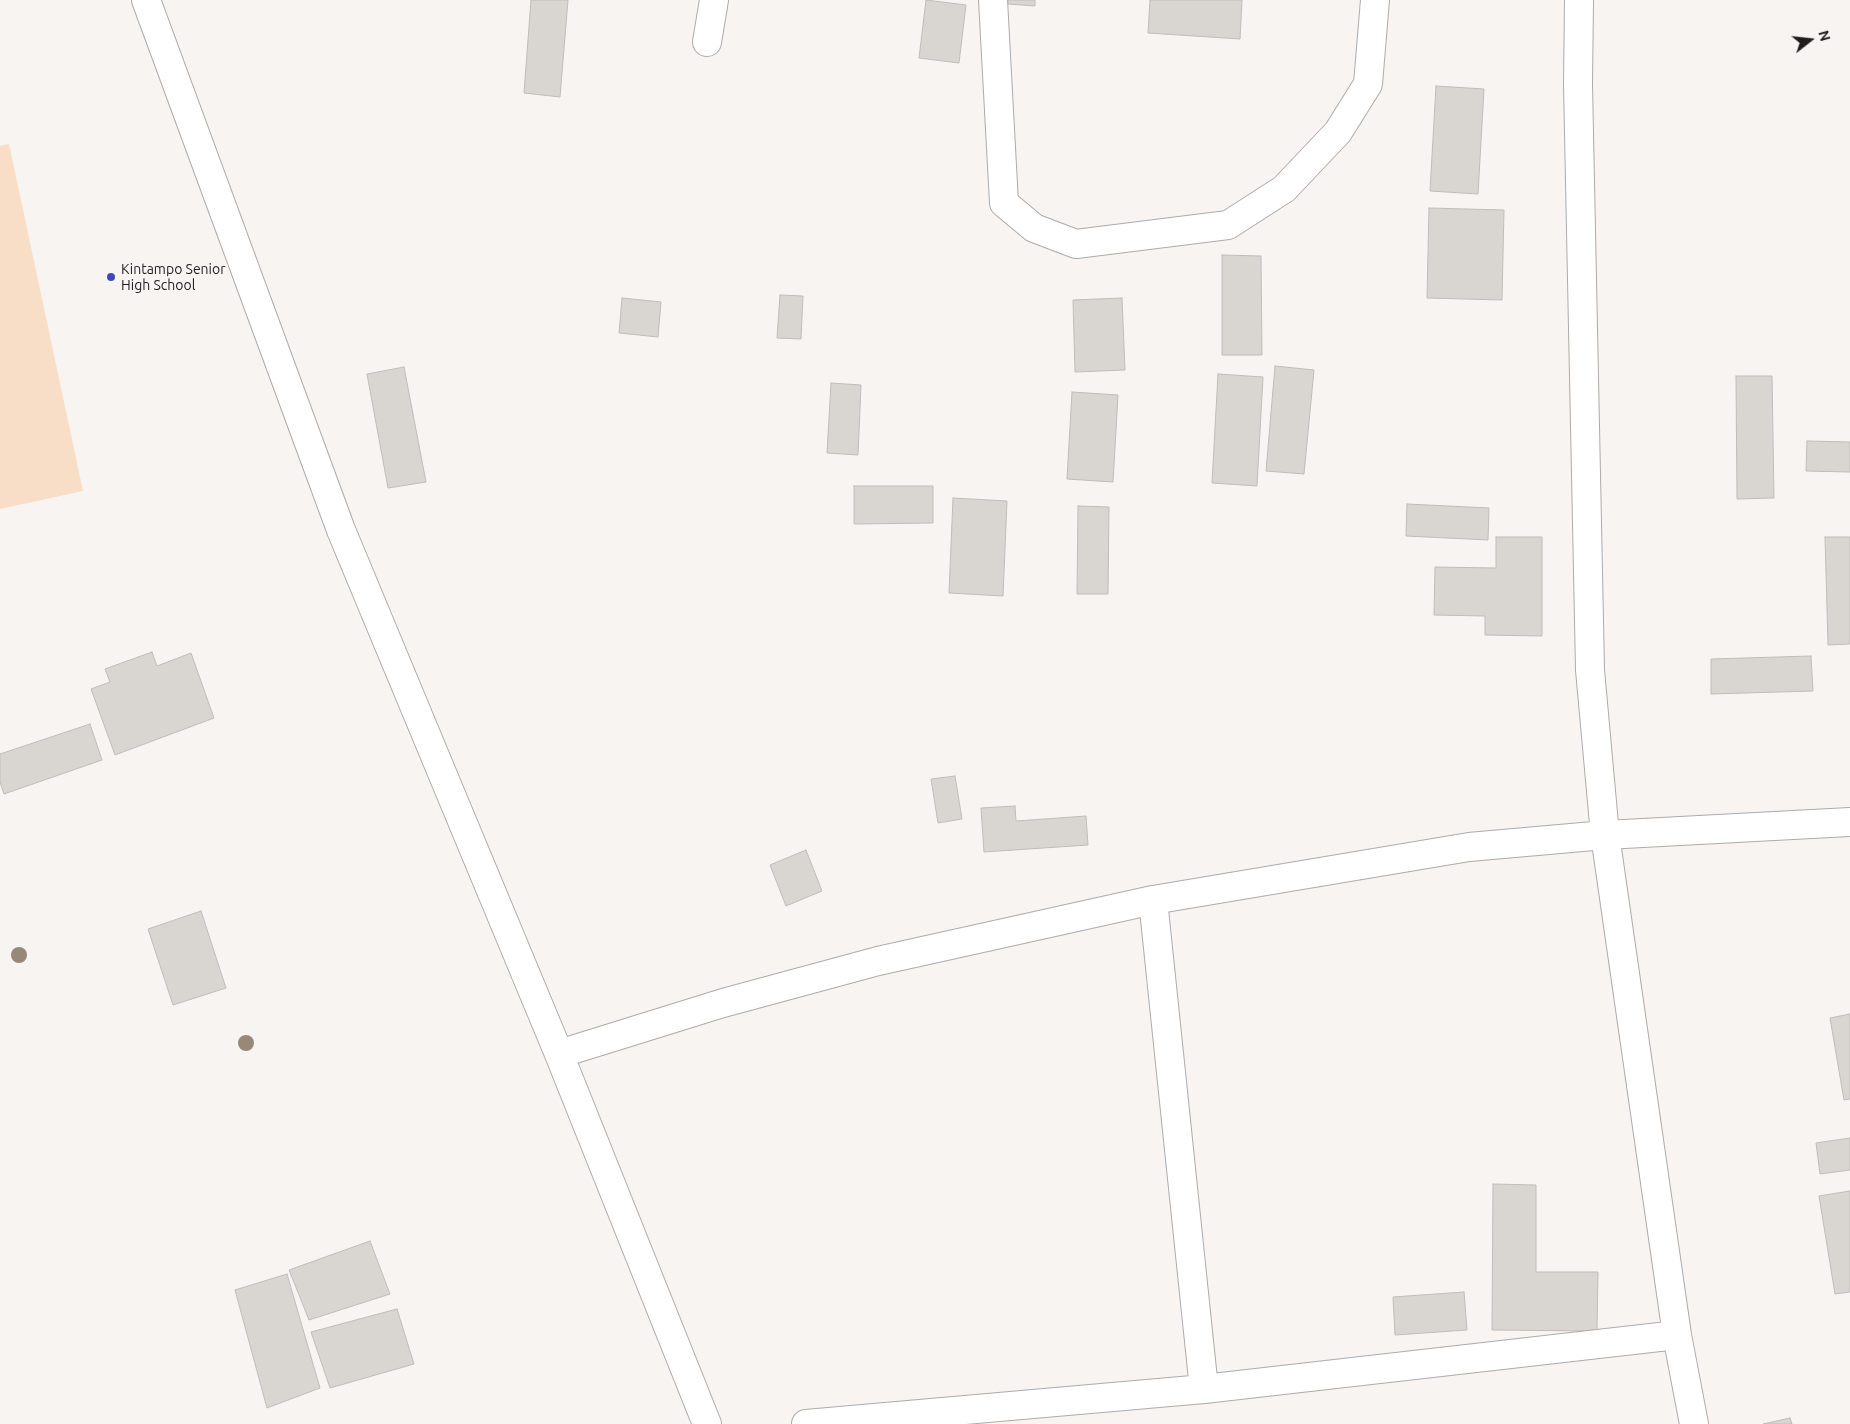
<!DOCTYPE html>
<style>
body{margin:0}
#map{position:relative;width:1850px;height:1424px;overflow:hidden;background:#f8f4f1;font-family:Ubuntu,sans-serif}
canvas{display:block}
.north{position:absolute;left:1785px;top:15px;width:50px;height:50px;-webkit-text-stroke:4px #f8f4f1;paint-order:stroke;rotate:74deg;font-size:14px;font-weight:700;line-height:20px;text-align:center;color:#1f1e1d}
.north::after{content:'';display:block;margin:auto;width:18px;height:22px;background:#1f1e1d;clip-path:polygon(50% 0,100% 100%,50% 72%,0 100%)}
</style>
<div id="map">
<canvas width="1850" height="1424"></canvas>
<div class="north">N</div>
</div>
<script>
const ctx = document.querySelector('canvas').getContext('2d');
ctx.lineJoin = 'round';
function fillPath(path, color) { ctx.fillStyle = color; ctx.fill(path, 'evenodd'); }
const toPath = rows => new Path2D(rows.map(r => 'M' + r).join(''));
function trace(path, color, width, dash) { ctx.strokeStyle = color; ctx.lineWidth = width; ctx.lineCap = dash ? 'butt' : 'round'; ctx.setLineDash(dash || []); ctx.stroke(path); }
function label(font, color, halo, rows, align = 'center') {
  ctx.font = font + ' Ubuntu,sans-serif'; ctx.lineWidth = 5; ctx.setLineDash([]); ctx.textBaseline = 'middle'; ctx.strokeStyle = halo; ctx.fillStyle = color; for (const [text, x, y, turn = 0] of rows) {
    ctx.save(); ctx.translate(x, y); ctx.rotate((+turn || 0) * Math.PI / 180); ctx.textAlign = isNaN(turn) ? turn : align; if (halo) ctx.strokeText(text, 0, 0); ctx.fillText(text, 0, 0); ctx.restore();
  }
}
fillPath(toPath([
 [9,144,83,491,0,509,0,146]
]), '#f8dec7');
const building = toPath([
 [531,0,568,0,560,97,524,93,531,0],
 [926,0,966,5,959,63,919,58,926,0],
 [1008,0,1035,0,1035,6,1008,4,1008,0],
 [1150,0,1242,0,1240,39,1148,33,1150,0],
 [1436,86,1484,89,1478,194,1430,191,1436,86],
 [1429,208,1504,210,1502,300,1427,298,1429,208],
 [1222,255,1261,256,1262,355,1222,355,1222,255],
 [780,295,803,296,801,339,777,338,780,295],
 [622,298,661,302,658,337,619,333,622,298],
 [1122,298,1125,370,1075,372,1073,300,1122,298],
 [1275,366,1314,370,1304,474,1266,471,1275,366],
 [404,367,426,482,388,488,367,374,404,367],
 [1218,374,1263,377,1257,486,1212,483,1218,374],
 [1736,376,1772,376,1774,498,1737,499,1736,376],
 [831,383,861,385,858,455,827,453,831,383],
 [1072,392,1118,395,1113,482,1067,479,1072,392],
 [1807,441,1850,442,1850,472,1806,471,1807,441],
 [854,486,933,486,933,523,854,524,854,486],
 [953,498,1007,501,1003,596,949,593,953,498],
 [1407,504,1489,508,1488,540,1406,536,1407,504],
 [1078,506,1109,507,1108,594,1077,594,1078,506],
 [1496,537,1542,537,1542,636,1485,635,1485,616,1434,615,1435,567,1496,568,1496,537],
 [1825,537,1850,537,1850,644,1828,645,1825,537],
 [152,652,157,666,191,653,214,718,115,755,91,689,110,682,105,669,152,652],
 [1811,656,1813,691,1711,694,1711,659,1811,656],
 [90,724,102,760,4,794,0,782,0,754,90,724],
 [955,776,962,819,938,823,931,779,955,776],
 [1015,806,1016,821,1086,816,1088,845,984,852,981,808,1015,806],
 [806,850,822,891,786,906,770,865,806,850],
 [201,911,226,988,173,1005,148,929,201,911],
 [1850,1014,1850,1099,1844,1100,1830,1018,1850,1014],
 [1850,1138,1850,1170,1820,1174,1816,1143,1850,1138],
 [1493,1184,1536,1185,1536,1272,1598,1272,1597,1331,1492,1330,1493,1184],
 [1850,1191,1850,1292,1835,1294,1819,1196,1850,1191],
 [370,1241,390,1294,309,1320,289,1270,370,1241],
 [287,1274,320,1388,267,1408,235,1290,287,1274],
 [1464,1292,1467,1330,1395,1335,1393,1297,1464,1292],
 [397,1309,414,1364,330,1388,311,1332,397,1309],
 [1790,1418,1792,1424,1763,1424,1790,1418]
]);
fillPath(building, '#d9d6d2');
trace(building, '#c0bcb9', 1);
const street = toPath([
 [146,0,341,530,559,1054,707,1424],
 [993,0,1004,203,1034,228,1076,244,1228,225,1284,189,1338,132,1368,84,1375,0],
 [1579,0,1578,84,1590,670,1605,835,1677,1335,1694,1424],
 [707,42,714,0],
 [1153,900,1204,1389],
 [559,1054,723,1003,878,961,1153,900,1469,847,1605,835,1850,822],
 [806,1424,1204,1389,1677,1335]
]);
trace(street, '#aeaba8', 30);
trace(street, '#fff', 28);
ctx.fillStyle = '#978877';
for (const [x, y] of [
 [19,955],
 [246,1043]
]) { ctx.beginPath(); ctx.arc(x, y, 8, 0, 2 * Math.PI); ctx.fill(); }
for (const [x, y, r, color] of [
 [111,277,5,"#4148bd"]
]) { const dot = new Path2D(); dot.arc(x, y, r, 0, 2 * Math.PI); ctx.fillStyle = color; ctx.fill(dot); trace(dot, '#f8f4f1', 2); }
label('14px', '#1f1e1d', '#f8f4f1', [
 ["Kintampo Senior",121,269],
 ["High School",121,285]
], 'left');
</script>
